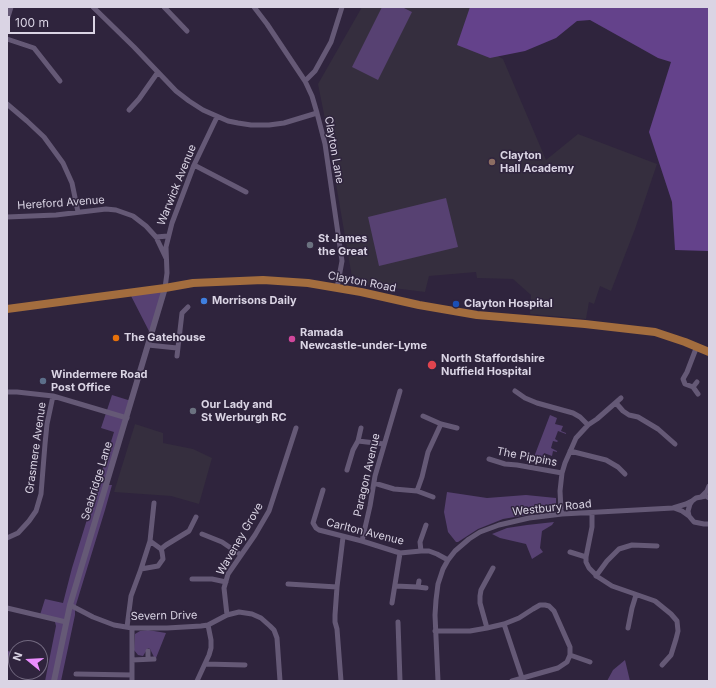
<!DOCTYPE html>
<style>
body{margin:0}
#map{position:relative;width:716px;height:688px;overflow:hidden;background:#2f243d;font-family:Inter,sans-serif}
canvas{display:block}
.frame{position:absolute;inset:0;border:8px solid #dad4e4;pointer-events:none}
.north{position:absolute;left:8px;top:640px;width:40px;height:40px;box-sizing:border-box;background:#2f243d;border:1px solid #736a80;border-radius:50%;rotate:288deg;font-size:11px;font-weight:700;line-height:16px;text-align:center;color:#dad4e4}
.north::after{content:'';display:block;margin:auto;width:14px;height:18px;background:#ea8dfd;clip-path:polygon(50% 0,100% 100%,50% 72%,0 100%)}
.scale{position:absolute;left:8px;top:16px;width:87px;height:18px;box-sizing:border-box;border:2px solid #dad4e4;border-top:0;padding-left:5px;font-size:12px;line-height:14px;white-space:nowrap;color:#dad4e4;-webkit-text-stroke:3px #2f243d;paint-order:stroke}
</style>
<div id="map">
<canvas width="716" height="688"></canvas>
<div class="frame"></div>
<div class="north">N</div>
<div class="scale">100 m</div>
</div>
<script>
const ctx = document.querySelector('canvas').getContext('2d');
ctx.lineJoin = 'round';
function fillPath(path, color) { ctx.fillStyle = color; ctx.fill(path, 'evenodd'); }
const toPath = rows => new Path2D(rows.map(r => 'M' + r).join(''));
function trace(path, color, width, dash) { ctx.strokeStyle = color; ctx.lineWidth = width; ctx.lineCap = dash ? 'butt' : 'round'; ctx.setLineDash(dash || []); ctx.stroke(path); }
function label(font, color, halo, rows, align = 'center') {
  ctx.font = font + ' Inter,sans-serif'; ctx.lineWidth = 3; ctx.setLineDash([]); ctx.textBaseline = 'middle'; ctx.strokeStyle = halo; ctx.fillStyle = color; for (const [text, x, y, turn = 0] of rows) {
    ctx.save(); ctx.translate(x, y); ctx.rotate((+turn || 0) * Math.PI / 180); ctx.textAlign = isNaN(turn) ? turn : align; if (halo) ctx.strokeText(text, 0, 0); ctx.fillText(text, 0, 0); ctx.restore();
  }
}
fillPath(toPath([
 [362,7,483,7,469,40,503,59,546,160,578,134,657,164,635,229,611,291,600,286,594,304,589,302,586,319,530,314,531,295,513,279,477,278,476,272,429,276,425,292,353,283,324,114,318,84],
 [135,424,163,433,163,443,193,449,212,458,199,504,171,496,114,492]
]), '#352e3e');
fillPath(toPath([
 [382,7,402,7,412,12,378,80,352,67],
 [446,198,458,247,379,266,368,217],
 [165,288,151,335,129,292],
 [112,395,128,400,132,399,107,485,112,485,105,510,75,608,75,615,61,681,45,681,56,626,54,618,40,615,45,599,63,603,72,568,114,432,101,428],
 [550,415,557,418,555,424,563,426,561,431,566,433,566,434,558,431,555,439,558,441,557,442,553,441,551,448,557,451,557,452,553,451,552,456,544,453,542,460,534,457],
 [447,492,487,498,526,495,556,498,556,506,555,507,538,513,503,519,478,529,458,542,456,542,448,532,444,512],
 [554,522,552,525,542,531,540,548,543,552,532,559,526,544,500,538,492,534,507,528,527,525],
 [148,630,166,633,156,658,154,657,150,649,148,648,143,656,138,655,134,650,135,634,140,631],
 [7,651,14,652,11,664,7,662],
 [625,660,630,681,607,681,613,670]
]), '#574172');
fillPath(toPath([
 [470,7,709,7,709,250,708,251,675,250,672,202,649,132,671,62,658,58,642,49,590,20,577,21,556,38,525,51,490,58,457,45]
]), '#64428b');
trace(toPath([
 [93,7,134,47,176,91,189,101,203,110,228,121,238,123,251,125,269,125,284,123,317,113],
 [164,7,187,31],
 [254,7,267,24,305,81,312,96,317,113,325,144,342,261,337,288],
 [7,20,11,7],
 [7,39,34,48,60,81],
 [305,81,315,71,331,42,342,7],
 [7,104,27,121,44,137,63,163,72,183,78,212],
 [129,110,139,99,158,72],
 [194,165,246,192],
 [7,217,56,215,106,209,116,210,133,216,146,226,156,237,166,258],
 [156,237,168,236],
 [165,288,167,273,166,247,172,223,194,165,217,117],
 [148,345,177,348],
 [697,346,687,372,683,379,685,384,693,387,698,394],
 [177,356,182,313,188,307],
 [693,387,697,382],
 [515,391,525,398,537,403,573,413,580,417,588,425],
 [7,392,17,392,53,396,127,418],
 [616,403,623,411,629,415,638,417,658,429,675,444],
 [423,416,441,424,457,428],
 [358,441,384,444],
 [570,451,606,460,618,467,625,474],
 [489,459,505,464,517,465,562,473],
 [347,470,353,450,358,441,361,428],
 [374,483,394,489,417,491,422,477,428,452,441,424],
 [323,490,313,523,316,528,319,530,362,541,400,553,421,551,429,551,437,554,448,560],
 [417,491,433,497],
 [701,497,707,491,709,486],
 [709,498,706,496,696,498,692,501,690,504,688,511,689,516,694,522,704,524,709,524],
 [674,508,682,511,689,516],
 [592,513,592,527,586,557,586,562,589,568,598,577,612,586,655,601,671,614,677,621,678,631,676,639,671,655,662,665],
 [562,514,561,510,560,491,562,473,565,463,576,438,588,425,597,419,621,398],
 [202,534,222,542,241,555],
 [7,538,18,533,29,521,36,511,41,494,45,444,47,424,53,396],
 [362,541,370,506,375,476,400,391],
 [161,549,166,545,189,531,196,517],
 [421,551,420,542,426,525],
 [570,552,586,557],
 [141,569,158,566,163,559,162,552,161,549,150,541],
 [596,576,607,561,619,549,632,545,657,546],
 [192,579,212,579,226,582],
 [288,584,337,587],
 [395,586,418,587,419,581],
 [418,587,426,588],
 [392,603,400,553],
 [70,605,93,617,114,625,132,628,167,628,201,626,208,625,227,615,239,612,252,614,261,618,270,626,274,630,277,638,280,681],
 [7,608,66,622],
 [227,615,224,588,228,574,255,535,269,511,296,428],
 [398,622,400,681],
 [504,624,522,678],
 [127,627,131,596,141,569,150,541,154,503],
 [487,628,480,603,480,596,481,590,493,568],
 [628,628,632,608,636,595],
 [435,631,470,631,487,628,504,624,519,618,533,609,540,605,545,605,549,606,554,611,570,647,570,655,567,662,558,668,512,681],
 [570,655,590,662],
 [148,659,148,651],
 [132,660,154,659],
 [205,664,245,665],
 [76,674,132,675],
 [132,681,132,628],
 [197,681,209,655,211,648,211,640,208,625],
 [341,681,337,629,335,622,335,615,337,587,343,537],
 [438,681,435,615,436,600,438,584,443,569,448,560,455,551,469,539,480,532,499,525,529,518,562,514,673,508,686,504,692,501]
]), '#655976', 5);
trace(toPath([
 [54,681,70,605,165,288]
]), '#655976', 6);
trace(toPath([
 [7,309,165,288,193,283,263,280,308,283,361,292,419,305,477,315,585,324,655,332,685,342,709,352]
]), '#a36d3e', 8);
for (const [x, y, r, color] of [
 [492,162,4,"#8d6e63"],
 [310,245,4,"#6b7280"],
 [204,301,4,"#3f7fe0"],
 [456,304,4,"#1a4fb4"],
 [116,338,4,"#e8710a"],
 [292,339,4,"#d1479c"],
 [432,365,5,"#e0444e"],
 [43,381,4,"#5c6f8a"],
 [193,411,4,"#6b7280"]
]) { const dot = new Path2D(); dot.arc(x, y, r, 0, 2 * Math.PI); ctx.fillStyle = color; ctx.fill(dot); trace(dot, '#2f243d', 1.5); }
label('11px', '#dad4e4', '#2f243d', [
 ["Clayton Lane",334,150,80],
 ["Warwick Avenue",177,185,-68],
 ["Hereford Avenue",61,203,-4],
 ["Clayton Road",362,282,11],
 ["Grasmere Avenue",36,448,-82],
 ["The Pippins",527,457,11],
 ["Paragon Avenue",367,475,-77],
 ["Seabridge Lane",97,481,-73],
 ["Westbury Road",552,508,-6],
 ["Carlton Avenue",365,532,14],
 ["Waveney Grove",240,539,-60],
 ["Severn Drive",164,616,-1]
]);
label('bold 11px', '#dad4e4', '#2f243d', [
 ["Clayton",500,156],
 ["Hall Academy",500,169],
 ["St James",318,239],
 ["the Great",318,252],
 ["Morrisons Daily",212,301],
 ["Clayton Hospital",464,304],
 ["Ramada",300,333],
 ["Newcastle-under-Lyme",300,346],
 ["The Gatehouse",124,338],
 ["North Staffordshire",441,359],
 ["Nuffield Hospital",441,372],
 ["Windermere Road",51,375],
 ["Post Office",51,388],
 ["Our Lady and",201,405],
 ["St Werburgh RC",201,418]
], 'left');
</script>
